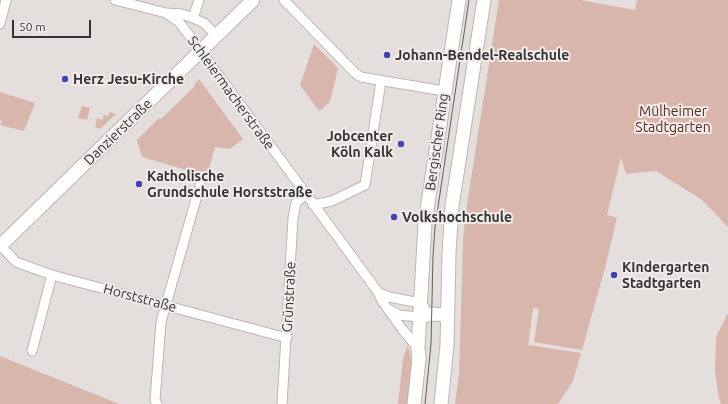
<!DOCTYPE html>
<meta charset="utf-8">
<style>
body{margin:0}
#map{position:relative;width:728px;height:404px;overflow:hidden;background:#e4dedc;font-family:Ubuntu,sans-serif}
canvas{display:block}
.scale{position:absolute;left:12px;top:20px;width:79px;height:18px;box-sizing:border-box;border:2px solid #363433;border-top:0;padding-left:5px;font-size:12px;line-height:14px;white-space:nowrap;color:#363433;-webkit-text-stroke:3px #f1ebe9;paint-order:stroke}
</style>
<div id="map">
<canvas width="728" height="404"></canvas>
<div class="scale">50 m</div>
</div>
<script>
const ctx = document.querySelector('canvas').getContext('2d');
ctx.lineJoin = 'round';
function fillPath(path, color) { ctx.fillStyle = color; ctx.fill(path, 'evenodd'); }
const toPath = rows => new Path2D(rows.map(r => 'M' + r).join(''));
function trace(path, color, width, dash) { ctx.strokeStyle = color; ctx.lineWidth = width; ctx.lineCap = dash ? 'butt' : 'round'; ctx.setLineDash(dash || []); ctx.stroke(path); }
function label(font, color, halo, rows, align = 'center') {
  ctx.font = font + ' Ubuntu,sans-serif'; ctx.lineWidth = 4; ctx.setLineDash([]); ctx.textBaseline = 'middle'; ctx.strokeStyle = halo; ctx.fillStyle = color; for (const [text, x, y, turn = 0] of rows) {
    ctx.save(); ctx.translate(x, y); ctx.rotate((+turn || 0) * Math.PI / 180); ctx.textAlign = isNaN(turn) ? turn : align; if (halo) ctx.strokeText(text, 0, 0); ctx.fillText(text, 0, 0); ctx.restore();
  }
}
fillPath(toPath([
 [499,0,580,0,635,10,637,0,728,0,728,227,702,200,656,171,626,174,621,157,607,215,617,218,605,268,582,350,534,342,539,309,540,309,533,308,528,347,529,345,581,353,573,381,558,404,455,404,459,374,463,240,466,211],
 [314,44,338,68,330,102,319,111,300,85],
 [199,79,243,139,230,149,215,147,207,176,142,157,137,140,159,118,161,119,195,86,194,85],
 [0,92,35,103,24,131,0,125,2,121,0,120],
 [82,106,90,108,87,120,78,118],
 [110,112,116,114,100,129,95,127,97,118,102,120,104,115,108,116],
 [728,313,728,404,721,404,719,398,715,372,716,337],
 [408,344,411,360,411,371,407,404,398,404,403,359],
 [0,356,119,404,0,404]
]), '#d9b6ac');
const street = toPath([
 [115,0,166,13,182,14,193,18,204,23,217,36],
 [284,0,354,72,361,77,444,91],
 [166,13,179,22,212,66,378,292,382,301,402,329,418,348],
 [193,18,199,0],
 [0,24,6,0],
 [313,205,332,201,365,185,381,81],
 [1,246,16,262,52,275,287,338],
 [378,292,389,297,420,303,425,308],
 [390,310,399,315,419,317],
 [32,351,52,275],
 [157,404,155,400,161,322,200,185],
 [282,404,293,218,296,203,306,194]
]);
const secondary = toPath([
 [0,246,253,0],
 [419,317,432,314,447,315],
 [414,404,419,359,418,348,425,223,459,0],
 [441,404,447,345,449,253,452,206,484,0]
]);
trace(street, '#bcb6b5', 11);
trace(secondary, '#bcb6b5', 15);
trace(street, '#fff', 9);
trace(secondary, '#fff', 13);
trace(toPath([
 [425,404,431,344,433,256,435,227,469,0]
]), '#625f5e', 1);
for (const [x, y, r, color] of [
 [387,55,4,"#3f43b8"],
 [65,79,4,"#3f43b8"],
 [401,144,4,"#3f43b8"],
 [139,184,4,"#3f43b8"],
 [394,217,4,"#3f43b8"],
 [614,275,4,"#3f43b8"]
]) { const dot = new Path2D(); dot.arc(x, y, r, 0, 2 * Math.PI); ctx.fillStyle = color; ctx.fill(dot); trace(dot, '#f1ebe9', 1.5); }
label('bold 14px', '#363433', '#f1ebe9', [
 ["Johann-Bendel-Realschule",395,55],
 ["Herz Jesu-Kirche",73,79],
 ["Jobcenter",393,136,"right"],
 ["Köln Kalk",393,152,"right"],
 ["Katholische",147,176],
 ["Grundschule Horststraße",147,192],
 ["Volkshochschule",402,217],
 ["KIndergarten",622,267],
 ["Stadtgarten",622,283]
], 'left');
label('14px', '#363433', '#f1ebe9', [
 ["Schleiermacherstraße",231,93,54],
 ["Danzierstraße",118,132,-44],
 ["Bergischer Ring",437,142,-82],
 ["Grünstraße",289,297,-87],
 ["Horststraße",140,298,15]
]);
label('14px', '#5c2c1e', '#f1ebe9', [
 ["Mülheimer",673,111],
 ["Stadtgarten",673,127]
]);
</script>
